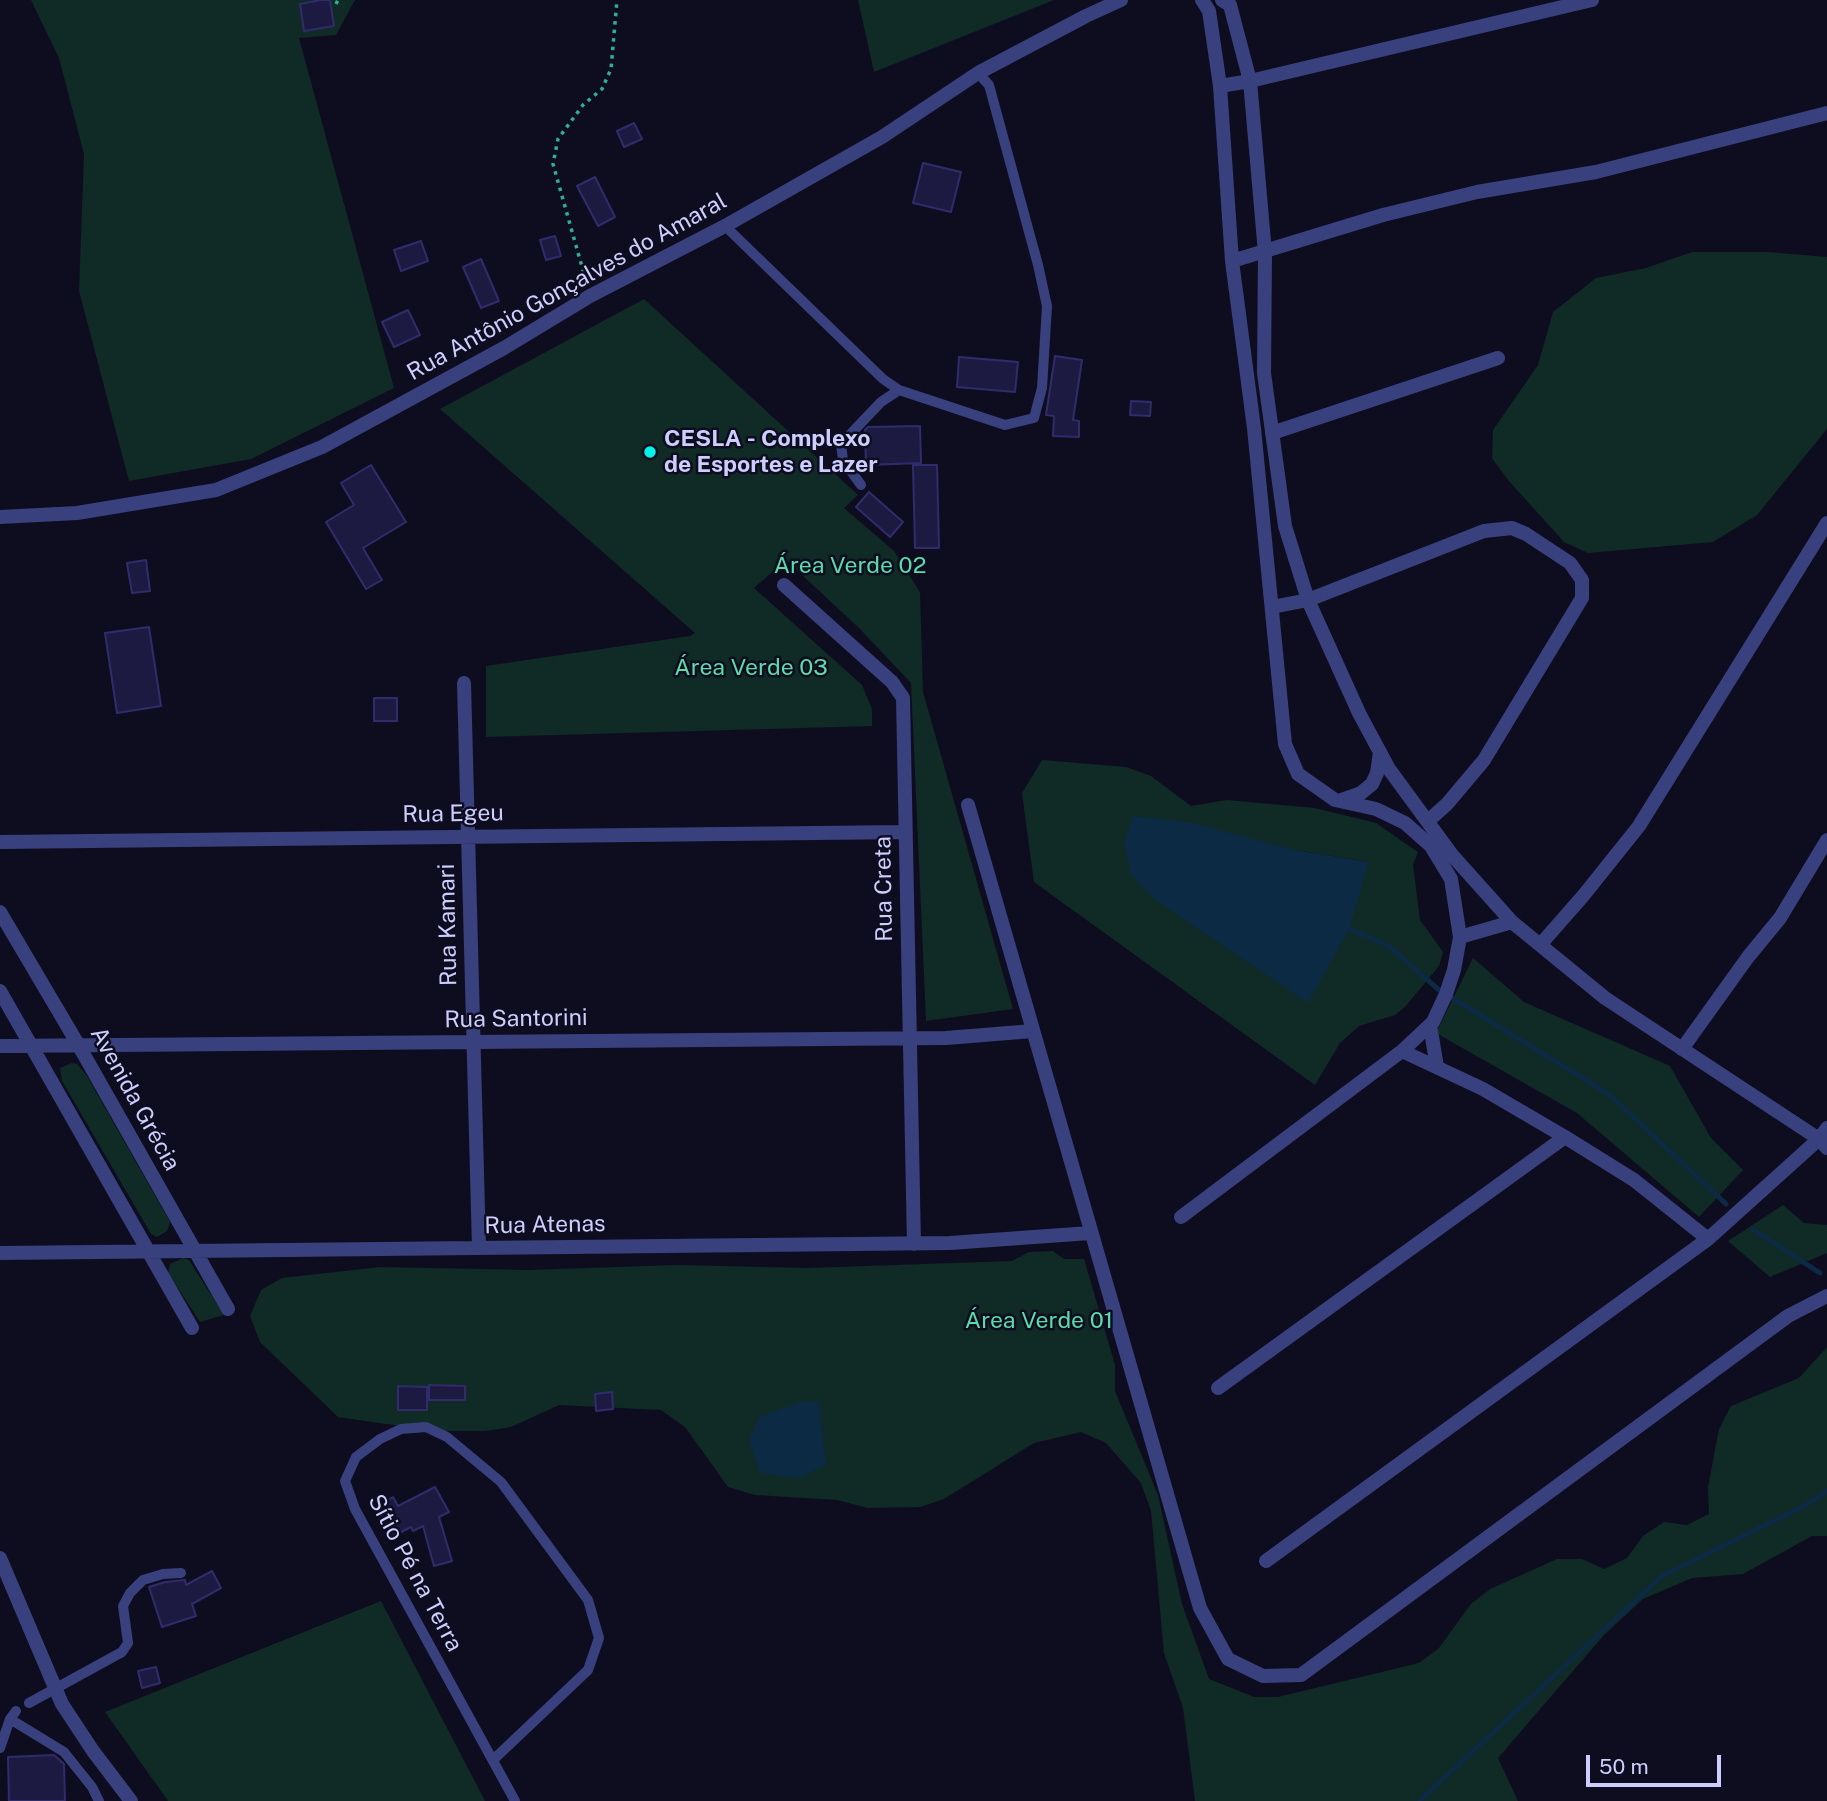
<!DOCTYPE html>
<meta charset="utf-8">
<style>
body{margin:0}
#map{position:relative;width:1827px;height:1801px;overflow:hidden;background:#0e0d20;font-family:"Public Sans",sans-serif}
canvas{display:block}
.scale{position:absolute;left:1586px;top:1755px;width:135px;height:32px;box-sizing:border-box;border:4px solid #cdcefe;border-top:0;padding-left:9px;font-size:21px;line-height:24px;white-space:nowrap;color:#cdcefe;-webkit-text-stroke:5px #0e0d20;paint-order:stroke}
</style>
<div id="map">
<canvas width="1827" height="1801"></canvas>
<div class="scale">50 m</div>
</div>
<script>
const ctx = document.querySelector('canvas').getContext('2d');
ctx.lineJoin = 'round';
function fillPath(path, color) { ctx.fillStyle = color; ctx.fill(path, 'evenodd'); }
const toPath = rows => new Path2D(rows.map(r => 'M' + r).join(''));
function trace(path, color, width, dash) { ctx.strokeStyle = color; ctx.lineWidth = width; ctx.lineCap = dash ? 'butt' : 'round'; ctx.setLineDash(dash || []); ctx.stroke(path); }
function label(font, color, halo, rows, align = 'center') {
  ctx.font = font + ' "Public Sans",sans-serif'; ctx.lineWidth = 5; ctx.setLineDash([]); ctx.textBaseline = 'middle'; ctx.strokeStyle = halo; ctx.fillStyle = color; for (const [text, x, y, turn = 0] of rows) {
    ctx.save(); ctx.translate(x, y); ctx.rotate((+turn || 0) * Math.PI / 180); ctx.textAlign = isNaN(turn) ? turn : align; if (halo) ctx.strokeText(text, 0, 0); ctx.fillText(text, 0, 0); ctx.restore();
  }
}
fillPath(toPath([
 [31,0,355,0,336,35,299,38,394,388,251,459,129,481,79,291,84,154,59,58],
 [858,0,1054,0,874,72],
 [1692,252,1768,252,1827,257,1827,429,1757,515,1713,542,1588,553,1564,542,1508,480,1492,458,1493,430,1538,365,1553,312,1596,278,1646,268],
 [644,299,858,495,844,508,894,551,920,592,923,692,1013,1009,926,1021,911,683,859,628,786,560,754,588,862,685,872,709,872,726,486,737,486,666,690,636,695,633,440,409],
 [1042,760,1126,767,1151,776,1191,806,1227,800,1315,808,1376,823,1418,852,1413,865,1420,920,1443,952,1439,966,1405,1007,1395,1015,1359,1026,1340,1043,1315,1085,1034,882,1022,793],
 [1295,850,1369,862,1154,899],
 [1473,958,1524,1002,1670,1066,1711,1138,1743,1170,1699,1217,1577,1113,1436,1033],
 [72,1063,77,1064,87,1076,170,1222,167,1231,157,1237,151,1234,62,1081,60,1068],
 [1783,1205,1804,1223,1827,1225,1827,1253,1770,1277,1728,1241],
 [1053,1251,1064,1259,1084,1259,1115,1365,1115,1391,1158,1495,1182,1604,1209,1679,1254,1697,1278,1697,1419,1663,1439,1648,1471,1604,1490,1589,1557,1559,1582,1559,1604,1569,1627,1558,1643,1536,1664,1522,1687,1525,1709,1514,1708,1487,1719,1429,1731,1406,1799,1378,1827,1347,1827,1536,1812,1536,1743,1574,1692,1578,1643,1599,1604,1635,1498,1758,1518,1801,1195,1801,1183,1708,1164,1653,1151,1511,1141,1483,1106,1443,1081,1432,1034,1443,944,1499,920,1507,868,1508,837,1500,755,1495,728,1487,685,1427,661,1410,559,1405,511,1427,486,1431,435,1431,338,1417,260,1342,250,1316,261,1290,282,1278,380,1267,529,1270,677,1265,808,1268,1012,1261,1029,1252],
 [183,1258,189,1260,224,1315,200,1322,168,1273,170,1264],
 [381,1601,485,1801,168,1801,105,1712]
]), '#102a25');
fillPath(toPath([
 [1133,816,1189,822,1295,850,1369,862,1349,929,1308,1003,1154,899,1130,873,1124,843],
 [819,1401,826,1465,799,1478,760,1473,749,1441,759,1417,800,1402]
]), '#0d2a44');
trace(toPath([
 [1349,929,1389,946,1439,990],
 [1451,997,1610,1095,1726,1204],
 [1752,1229,1820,1273],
 [1419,1801,1662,1576,1806,1505,1827,1491]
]), '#0d2a44', 5);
const building = toPath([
 [321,0,330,0,334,26,304,31,300,4,321,0],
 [634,123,642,139,624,147,617,131,634,123],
 [923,163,961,172,951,212,913,203,923,163],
 [595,177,615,217,598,226,577,186,595,177],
 [555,236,561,256,546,260,540,240,555,236],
 [421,241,428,261,401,271,394,250,421,241],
 [481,259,499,301,481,308,463,267,481,259],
 [408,310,420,335,394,347,382,322,408,310],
 [1055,356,1082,360,1073,420,1079,421,1079,437,1053,436,1054,416,1046,415,1055,356],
 [959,357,1018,362,1015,392,957,387,959,357],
 [1131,401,1151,402,1150,416,1130,415,1131,401],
 [920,426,921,463,866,465,865,430,868,427,920,426],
 [371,465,406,522,363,548,382,580,366,589,326,522,354,505,341,483,371,465],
 [913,465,937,465,939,548,915,548,913,465],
 [869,492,903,522,890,537,856,507,869,492],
 [146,560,150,591,132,593,127,563,146,560],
 [149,627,161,706,117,713,105,633,149,627],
 [374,698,397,698,397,721,374,721,374,698],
 [429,1385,465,1386,465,1400,429,1400,429,1385],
 [398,1386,427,1387,427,1410,398,1410,398,1386],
 [612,1392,613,1409,596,1411,595,1394,612,1392],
 [435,1487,449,1512,439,1517,452,1561,434,1566,423,1526,413,1531,411,1527,390,1538,374,1508,393,1497,398,1506,435,1487],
 [212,1571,221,1588,192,1604,196,1616,162,1627,149,1587,165,1582,185,1580,186,1585,212,1571],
 [156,1667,160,1683,142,1688,138,1671,156,1667],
 [54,1755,64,1764,65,1801,9,1801,8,1757,54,1755]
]);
fillPath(building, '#1c1a41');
trace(building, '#302c6c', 2);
trace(toPath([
 [336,4,338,0],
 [586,281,553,164,558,139,583,105,602,89,611,69,617,0]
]), '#30af96', 3.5, [3.5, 5]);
trace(toPath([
 [725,226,883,379,899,390,1005,425,1034,418,1042,388,1047,306,1038,265,989,85,978,73],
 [861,485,843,460,841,444,881,402,899,390],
 [29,1703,122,1652,128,1643,123,1606,130,1593,143,1580,163,1574,181,1573],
 [10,1719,64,1752,92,1787,99,1801],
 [0,1748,10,1719,16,1711],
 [493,1760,588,1670,599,1638,588,1600,501,1482,447,1437,426,1427,401,1429,380,1439,356,1457,345,1481,355,1509,515,1801]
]), '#39407e', 10);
trace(toPath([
 [1222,0,1230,5,1250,81,1265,253,1264,373,1285,526,1308,600,1359,713,1389,769,1452,855,1512,922,1605,998,1819,1139,1827,1148],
 [1220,86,1250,81,1592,0],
 [1232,261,1383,215,1477,192,1596,172,1827,113],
 [1272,433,1498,358],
 [784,585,892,682,903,698,914,1244],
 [1272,607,1308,600,1484,531,1512,528,1526,534,1570,563,1582,580,1582,598,1484,760,1447,804,1428,821],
 [464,683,479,1248],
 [1341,800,1361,793,1372,784,1377,773,1380,752],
 [968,805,1200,1608,1228,1659,1263,1676,1301,1675,1788,1316,1827,1296],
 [0,842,906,832],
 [0,912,79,1046,228,1309],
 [1460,937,1512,922],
 [1540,945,1583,896,1639,826,1827,523],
 [0,991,192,1328],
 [1430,1025,1437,1067],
 [0,1046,946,1038,1033,1031],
 [1682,1049,1748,957,1780,918,1827,840],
 [1402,1051,1483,1089,1565,1137,1634,1180,1708,1239],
 [1181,1217,1402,1051,1433,1022,1446,994,1454,970,1460,937,1451,879,1431,846,1405,823,1376,809,1335,800,1298,774,1285,744,1254,428,1232,261,1220,86,1209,11,1202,0],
 [0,1253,950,1243,1090,1233],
 [1218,1388,1565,1137],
 [1266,1561,1708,1239,1819,1139,1827,1128]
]), '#39407e', 14);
trace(toPath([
 [0,517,77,513,216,490,322,447,504,348,590,296,725,226,882,137,978,73,1086,16,1121,0],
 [0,1558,62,1704,93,1751,131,1801]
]), '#39407e', 14);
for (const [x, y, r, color] of [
 [650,452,7,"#05f2e9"]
]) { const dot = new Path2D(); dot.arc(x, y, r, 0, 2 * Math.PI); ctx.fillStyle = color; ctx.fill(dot); trace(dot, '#0e0d20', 2.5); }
label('23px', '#cdcefe', '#0e0d20', [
 ["Rua Antônio Gonçalves do Amaral",567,287,-29],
 ["Rua Egeu",453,814,-1],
 ["Rua Creta",884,889,-91],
 ["Rua Kamari",448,925,-91],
 ["Rua Santorini",516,1019,-1],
 ["Avenida Grécia",135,1099,61],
 ["Rua Atenas",545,1225,-1],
 ["Sítio Pé na Terra",415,1573,62]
]);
label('bold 23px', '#cdcefe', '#0e0d20', [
 ["CESLA - Complexo",664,439],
 ["de Esportes e Lazer",664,465]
], 'left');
label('23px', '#5bdcaa', '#0e0d20', [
 ["Área Verde 02",850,566],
 ["Área Verde 03",751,668],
 ["Área Verde 01",1039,1321]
]);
</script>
